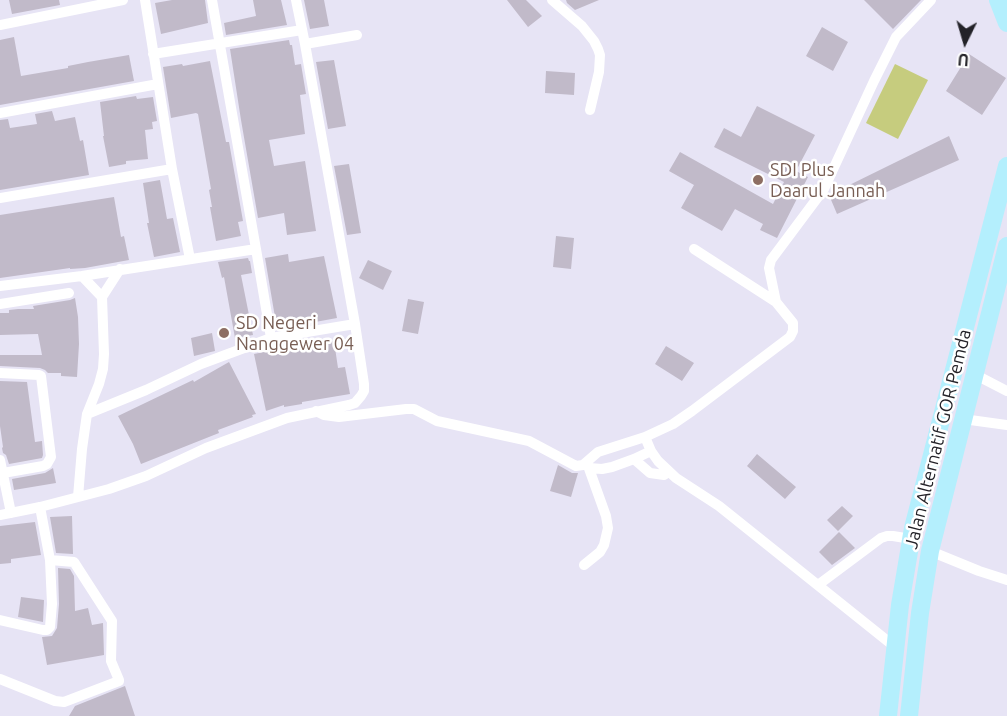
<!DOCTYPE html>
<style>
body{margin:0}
#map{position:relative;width:1007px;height:716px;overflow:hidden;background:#e7e4f5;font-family:Ubuntu,sans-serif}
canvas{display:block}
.north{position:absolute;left:935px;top:12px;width:60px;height:60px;-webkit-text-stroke:4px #fff;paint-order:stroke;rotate:185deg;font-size:16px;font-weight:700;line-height:24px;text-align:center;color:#232228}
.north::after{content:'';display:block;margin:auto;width:21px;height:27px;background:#232228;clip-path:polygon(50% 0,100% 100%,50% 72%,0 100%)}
</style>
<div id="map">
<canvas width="1007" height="716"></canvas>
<div class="north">U</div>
</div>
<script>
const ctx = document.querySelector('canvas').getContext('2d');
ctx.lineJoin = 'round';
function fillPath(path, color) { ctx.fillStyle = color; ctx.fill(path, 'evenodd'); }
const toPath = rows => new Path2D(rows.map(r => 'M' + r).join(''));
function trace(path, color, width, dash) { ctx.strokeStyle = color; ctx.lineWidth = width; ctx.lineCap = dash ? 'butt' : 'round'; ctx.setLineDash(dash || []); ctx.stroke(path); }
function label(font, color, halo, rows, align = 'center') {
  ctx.font = font + ' Ubuntu,sans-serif'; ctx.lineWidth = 5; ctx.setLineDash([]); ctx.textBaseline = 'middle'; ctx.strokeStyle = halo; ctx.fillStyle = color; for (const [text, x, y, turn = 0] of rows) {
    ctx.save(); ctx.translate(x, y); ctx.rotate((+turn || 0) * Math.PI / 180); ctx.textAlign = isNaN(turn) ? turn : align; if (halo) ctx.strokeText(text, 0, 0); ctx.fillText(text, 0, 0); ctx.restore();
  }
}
fillPath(toPath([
 [895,64,928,80,898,139,866,123]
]), '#c6cc7e');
fillPath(toPath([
 [9,0,59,0,60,5,12,14],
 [172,0,205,0,208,23,161,34,155,3],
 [253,0,281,0,287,25,226,35,224,23,256,16],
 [304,0,324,0,329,26,310,29],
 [507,0,526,0,542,16,528,27],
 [566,0,599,0,575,10,567,3],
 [864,0,921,0,893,29],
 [822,27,848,42,833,71,806,56],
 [14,37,21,76,68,68,68,66,88,62,129,55,134,81,0,105,0,40],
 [289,40,290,45,292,45,295,65,301,64,306,94,300,95,305,134,269,140,274,166,305,161,316,231,287,235,284,213,258,218,241,120,230,49],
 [969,54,1006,78,982,115,946,91],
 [334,60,346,126,328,129,316,62],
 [210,61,226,142,229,142,243,221,238,222,241,236,216,241,210,207,212,207,209,190,211,189,198,114,196,113,171,118,163,67,182,64,183,66],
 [546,71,575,73,574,95,545,93],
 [136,96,137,99,153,97,157,121,152,122,153,129,145,130,148,159,126,161,126,164,109,167,103,136,104,136,100,102],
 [757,106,815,135,796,171,808,177,777,238,760,230,763,224,735,209,722,231,681,208,694,185,669,171,680,152,773,204,784,182,714,147,724,128,741,137],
 [52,111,55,121,75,117,80,141,83,140,89,175,0,190,0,120,8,119,10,128,37,124,35,114],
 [949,136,959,160,837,214,829,195],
 [349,164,361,233,347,235,334,166],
 [160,180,167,219,173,218,180,252,154,257,147,223,149,223,143,183],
 [114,197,121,237,124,236,129,260,85,268,70,269,70,268,0,278,0,215],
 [556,236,574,238,571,269,553,267],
 [288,254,289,262,324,256,337,318,277,329,265,258],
 [248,258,249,261,250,261,252,273,241,275,253,335,235,338,224,277,222,278,218,262],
 [368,260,392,271,383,290,359,278],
 [75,298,78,317,79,344,77,377,61,376,61,373,48,373,45,370,40,368,0,366,0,355,42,355,38,334,0,335,0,313,9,313,9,310,18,309,34,309,33,306,70,300],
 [408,299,424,302,418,334,402,331],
 [212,333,215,351,194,356,191,338],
 [310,339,310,344,334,341,338,368,345,367,350,394,302,402,302,404,284,407,284,405,266,411,254,354,279,349,279,344],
 [666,346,694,363,682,381,655,364],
 [229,362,256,414,252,415,253,417,218,430,219,433,141,464,133,444,118,416,193,380,194,382],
 [0,381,27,382,35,442,42,441,43,455,42,458,9,464,6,455,3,453,2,448,3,447,0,426],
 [757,454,796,487,785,499,747,466],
 [558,465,572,473,578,473,571,497,550,491],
 [53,468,56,483,14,490,12,479,45,473],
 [842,506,853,516,838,531,827,520],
 [72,516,73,554,56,553,50,517],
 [35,522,41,555,11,559,11,563,0,564,0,526],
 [839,532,855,548,832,565,819,552],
 [58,568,70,569,74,576,75,611,88,608,92,625,103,623,104,655,47,665,42,637,52,636,57,628,59,604],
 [21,597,44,600,43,622,18,617],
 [125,686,135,716,69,716,75,706]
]), '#c1bac9');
trace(toPath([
 [145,0,172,169,190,259],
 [212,0,256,249],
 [552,0,582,26,594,41,598,49,600,55,599,72,590,110],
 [0,25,123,0],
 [305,44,357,35],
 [153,54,302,30],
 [0,113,158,84],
 [0,198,172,169],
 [0,286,82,276,256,249,271,338],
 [102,297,120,269],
 [776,302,769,268,771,260,824,189,874,81,896,37,931,0],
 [0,304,69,293],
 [0,373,39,375,41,376,51,457,47,464,43,466,3,473],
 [974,374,1007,391],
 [316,411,324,415,339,417,406,409,414,409,437,421,529,441,576,466,583,465,598,452,645,437,673,424,692,411,790,337,793,331,793,323,776,302,694,249],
 [87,414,146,390,201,364,271,338,355,324],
 [963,419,1007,425],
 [645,437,651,451,658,461,676,478,719,506,895,647],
 [634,459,650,473,664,475,668,472],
 [0,460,11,513],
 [589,468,602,469,612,467,634,459,651,451],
 [78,497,82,449,87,414,99,384,103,369,104,354,102,297,82,276],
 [0,515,40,507,109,489,146,476,206,448,287,418,349,405,355,403,361,396,364,391,364,384,355,324,305,44,296,0],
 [930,551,979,571,1007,580],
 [584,565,600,552,604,545,608,528,606,516,587,463],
 [818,585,881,538,887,536,893,536,911,539],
 [0,620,43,630,47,630,50,627,52,604,50,560,40,507],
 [0,679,55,701,64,702,119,681,119,680,111,661,112,621,74,562,50,560]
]), '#fff', 10);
trace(toPath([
 [998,0,1007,23],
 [888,716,900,605,913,528,1007,166],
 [909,716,920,613,930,551,1007,246]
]), '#b4effd', 18);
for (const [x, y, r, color] of [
 [758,180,6,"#8d6e63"],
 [224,333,6,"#8d6e63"]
]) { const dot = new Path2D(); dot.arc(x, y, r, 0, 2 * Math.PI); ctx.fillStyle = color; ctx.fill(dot); trace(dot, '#fff', 2); }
label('18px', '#785e54', '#fff', [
 ["SDI Plus",770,170],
 ["Daarul Jannah",770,191],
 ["SD Negeri",236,323],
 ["Nanggewer 04",236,344]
], 'left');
label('18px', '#232228', '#fff', [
 ["Jalan Alternatif GOR Pemda",938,439,-76]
]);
</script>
